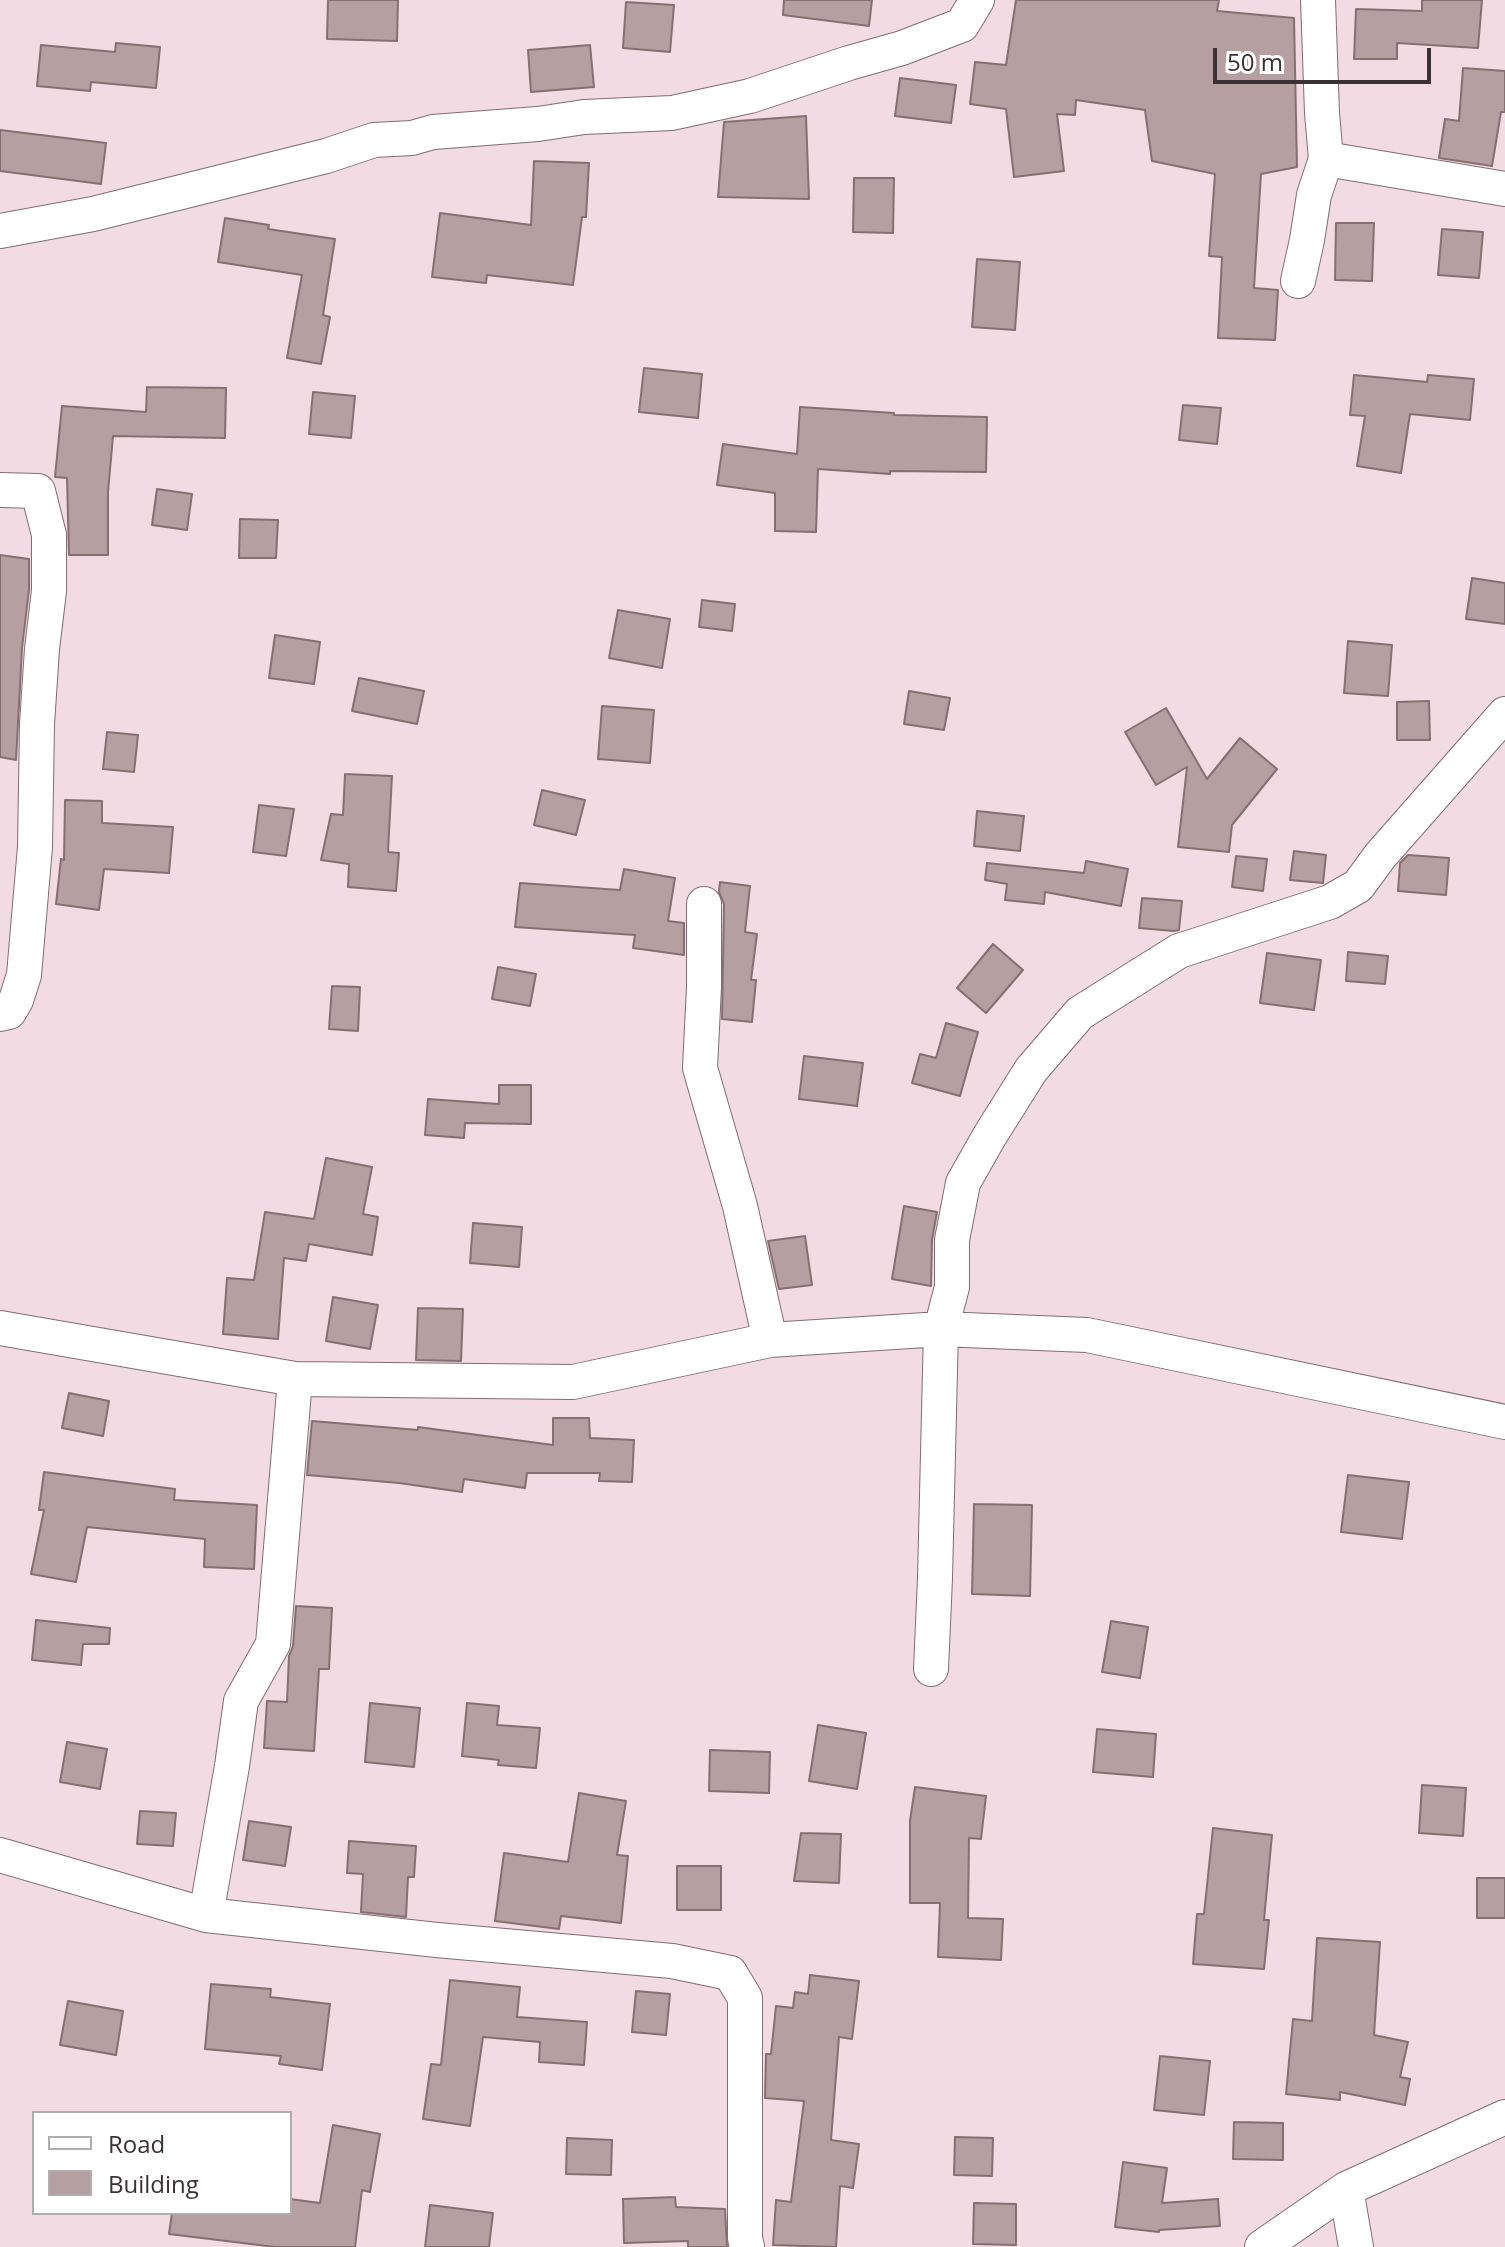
<!DOCTYPE html>
<style>
body{margin:0}
#map{position:relative;width:1505px;height:2247px;overflow:hidden;background:#f2dbe3;font-family:"Open Sans",sans-serif}
canvas{display:block}
.legend{position:absolute;left:32px;top:2111px;width:260px;height:104px;box-sizing:border-box;background:#fff;border:2px solid #b0adae;margin:0;padding:10px 14px;list-style:none;font-size:24px;color:#3a3134}
.legend li{display:flex;align-items:center;gap:16px;height:40px}
.legend b{width:40px;border:2px solid #b0adae}
.scale{position:absolute;left:1213px;top:48px;width:218px;height:36px;box-sizing:border-box;border:4px solid #3a3134;border-top:0;padding-left:10px;font-size:24px;line-height:28px;white-space:nowrap;color:#3a3134;-webkit-text-stroke:6px #fff;paint-order:stroke}
</style>
<div id="map">
<canvas width="1505" height="2247"></canvas>
<ul class="legend">
<li><b style="height:10px;background:#fff"></b>Road</li>
<li><b style="height:22px;background:#b69fa0"></b>Building</li>
</ul>
<div class="scale">50 m</div>
</div>
<script>
const ctx = document.querySelector('canvas').getContext('2d');
ctx.lineJoin = 'round';
function fillPath(path, color) { ctx.fillStyle = color; ctx.fill(path, 'evenodd'); }
const toPath = rows => new Path2D(rows.map(r => 'M' + r).join(''));
function trace(path, color, width, dash) { ctx.strokeStyle = color; ctx.lineWidth = width; ctx.lineCap = dash ? 'butt' : 'round'; ctx.setLineDash(dash || []); ctx.stroke(path); }
const building = toPath([
 [328,0,398,0,397,41,327,39,328,0],
 [784,0,872,0,869,26,783,15,784,0],
 [1016,0,1219,0,1217,11,1294,18,1297,167,1261,174,1254,288,1278,290,1275,340,1218,338,1222,257,1209,256,1215,174,1152,161,1145,110,1076,100,1075,115,1057,114,1064,171,1014,177,1006,109,970,104,975,62,1006,65,1016,0],
 [1422,0,1482,0,1478,48,1397,43,1397,59,1354,59,1356,9,1422,11,1422,0],
 [626,2,674,5,670,52,623,48,626,2],
 [116,43,160,47,156,88,91,82,90,91,37,86,41,45,115,52,116,43],
 [590,45,594,87,531,92,528,50,590,45],
 [1463,68,1505,71,1505,112,1501,112,1492,166,1439,158,1445,119,1459,121,1463,68],
 [900,78,956,85,951,123,895,116,900,78],
 [806,116,809,199,718,197,724,122,806,116],
 [0,130,106,143,101,184,0,171,0,130],
 [534,161,589,163,586,217,582,217,573,285,487,275,486,283,432,277,440,213,531,225,534,161],
 [854,178,894,178,893,233,853,232,854,178],
 [225,218,269,225,268,229,335,239,323,315,330,317,321,364,287,358,302,275,218,262,225,218],
 [1336,223,1374,223,1372,281,1335,280,1336,223],
 [1442,229,1483,232,1479,278,1438,275,1442,229],
 [977,259,1020,262,1015,330,972,327,977,259],
 [644,368,702,374,698,418,639,412,644,368],
 [1354,375,1427,382,1428,375,1474,379,1470,420,1410,414,1401,473,1357,466,1365,416,1350,415,1354,375],
 [147,387,226,388,225,438,113,436,108,492,108,555,69,555,67,478,55,477,62,406,146,412,147,387],
 [313,392,355,396,351,438,309,434,313,392],
 [1183,405,1221,408,1217,444,1179,440,1183,405],
 [800,407,894,413,894,415,987,417,986,472,890,471,890,474,818,469,816,532,775,531,775,493,717,485,723,444,797,454,800,407],
 [157,489,192,494,187,530,152,525,157,489],
 [240,519,278,520,276,558,239,558,240,519],
 [0,555,29,559,29,590,22,648,16,760,0,757,0,555],
 [1472,578,1505,583,1505,624,1466,619,1472,578],
 [702,600,735,604,732,631,699,627,702,600],
 [618,610,670,619,662,668,609,658,618,610],
 [275,635,320,642,314,684,269,678,275,635],
 [1348,641,1392,645,1388,696,1344,693,1348,641],
 [359,678,424,691,417,724,352,711,359,678],
 [909,691,950,698,944,730,904,724,909,691],
 [1429,701,1430,740,1397,740,1397,702,1429,701],
 [602,706,654,710,650,763,598,759,602,706],
 [1166,708,1207,779,1240,738,1277,769,1232,825,1229,852,1178,847,1187,767,1156,785,1125,732,1166,708],
 [107,732,138,735,134,772,103,769,107,732],
 [345,774,392,776,388,852,399,853,396,891,348,887,349,864,321,860,331,814,343,815,345,774],
 [542,790,585,800,576,835,534,825,542,790],
 [65,800,102,801,102,823,173,827,169,873,104,869,99,910,56,904,61,859,64,860,65,800],
 [259,805,294,809,286,856,253,852,259,805],
 [977,811,1024,816,1020,851,974,846,977,811],
 [1294,851,1326,855,1323,883,1290,880,1294,851],
 [1408,855,1449,858,1446,895,1398,891,1400,863,1408,855],
 [1236,856,1267,859,1263,891,1232,887,1236,856],
 [1086,861,1128,869,1121,906,1045,892,1044,904,1005,900,1007,884,985,880,987,863,1084,873,1086,861],
 [624,869,675,878,668,921,684,923,684,955,633,948,635,935,515,927,520,883,620,890,624,869],
 [720,882,750,886,745,932,757,934,751,980,756,980,752,1022,722,1019,724,904,719,892,720,882],
 [1142,898,1182,901,1179,930,1174,931,1139,928,1142,898],
 [993,944,1023,970,986,1013,957,988,993,944],
 [1348,952,1388,956,1385,984,1346,981,1348,952],
 [1267,953,1321,960,1314,1010,1260,1003,1267,953],
 [498,967,536,974,530,1006,492,999,498,967],
 [332,986,360,987,358,1031,329,1029,332,986],
 [946,1023,978,1032,960,1096,912,1083,920,1054,936,1058,946,1023],
 [804,1056,863,1063,857,1106,799,1099,804,1056],
 [499,1085,531,1085,531,1124,465,1123,464,1138,425,1135,428,1099,499,1104,499,1085],
 [326,1158,372,1167,363,1214,378,1217,372,1255,309,1244,306,1261,284,1258,278,1339,223,1334,227,1278,254,1280,265,1212,314,1219,326,1158],
 [904,1206,937,1212,932,1240,931,1286,892,1279,904,1206],
 [473,1223,522,1227,519,1267,470,1263,473,1223],
 [805,1236,812,1285,779,1289,768,1241,805,1236],
 [333,1297,378,1305,370,1349,326,1341,333,1297],
 [418,1308,463,1309,461,1361,416,1360,418,1308],
 [69,1393,109,1401,103,1436,62,1428,69,1393],
 [553,1418,589,1418,590,1438,634,1440,632,1482,599,1481,600,1473,527,1473,525,1488,464,1479,462,1492,399,1483,307,1475,312,1421,418,1430,418,1427,553,1445,553,1418],
 [44,1472,175,1489,174,1500,257,1505,254,1569,204,1567,205,1539,87,1527,76,1582,31,1574,44,1510,39,1510,44,1472],
 [1348,1475,1409,1482,1402,1539,1341,1532,1348,1475],
 [974,1504,1032,1505,1030,1596,972,1594,974,1504],
 [296,1606,332,1608,329,1669,319,1669,314,1751,264,1748,267,1701,287,1702,289,1656,293,1646,296,1606],
 [36,1620,110,1628,109,1644,83,1644,81,1665,32,1660,36,1620],
 [1111,1621,1148,1627,1140,1678,1102,1672,1111,1621],
 [370,1703,420,1708,414,1767,365,1762,370,1703],
 [467,1703,499,1706,497,1725,540,1728,536,1768,498,1765,499,1760,462,1756,467,1703],
 [818,1725,866,1733,857,1789,809,1781,818,1725],
 [1097,1729,1156,1734,1153,1777,1093,1772,1097,1729],
 [67,1742,107,1749,100,1789,60,1782,67,1742],
 [710,1750,770,1752,769,1793,709,1791,710,1750],
 [1422,1785,1466,1788,1463,1836,1419,1833,1422,1785],
 [915,1787,986,1796,981,1839,969,1838,968,1918,1003,1919,1001,1960,938,1957,940,1903,910,1903,910,1821,915,1787],
 [579,1793,626,1801,617,1855,628,1856,621,1923,561,1916,559,1929,495,1921,504,1853,568,1862,579,1793],
 [140,1811,176,1813,173,1846,137,1844,140,1811],
 [249,1821,291,1827,285,1866,243,1860,249,1821],
 [1213,1828,1272,1835,1264,1920,1269,1920,1264,1969,1193,1964,1197,1914,1204,1914,1213,1828],
 [801,1833,841,1834,839,1883,794,1881,801,1833],
 [349,1841,416,1846,414,1877,408,1877,406,1917,361,1912,363,1874,347,1873,349,1841],
 [677,1866,721,1866,721,1910,677,1910,677,1866],
 [1477,1878,1505,1878,1505,1918,1477,1918,1477,1878],
 [1317,1938,1380,1942,1374,2035,1408,2042,1400,2077,1410,2079,1405,2105,1340,2092,1340,2100,1286,2094,1293,2019,1312,2021,1317,1938],
 [810,1975,859,1981,852,2039,839,2037,831,2140,859,2144,853,2188,840,2186,836,2247,773,2245,776,2200,791,2202,804,2101,765,2098,766,2054,771,2054,776,2006,793,2008,795,1992,808,1994,810,1975],
 [450,1980,520,1987,517,2017,587,2022,584,2065,539,2062,540,2042,483,2037,470,2126,423,2119,431,2064,441,2065,450,1980],
 [211,1984,271,1989,270,1997,330,2004,322,2070,279,2064,281,2056,205,2049,211,1984],
 [636,1991,670,1994,666,2035,632,2032,636,1991],
 [68,2001,123,2011,116,2055,60,2045,68,2001],
 [1160,2056,1210,2061,1204,2115,1154,2110,1160,2056],
 [1234,2122,1283,2123,1283,2160,1233,2159,1234,2122],
 [333,2125,380,2134,370,2192,362,2190,355,2247,275,2247,169,2234,172,2213,290,2213,290,2199,320,2203,333,2125],
 [955,2137,993,2138,992,2176,954,2175,955,2137],
 [567,2138,612,2140,611,2175,566,2174,567,2138],
 [1123,2162,1167,2168,1162,2203,1218,2199,1220,2226,1159,2230,1159,2232,1115,2227,1123,2162],
 [675,2197,676,2207,725,2209,727,2247,688,2247,688,2241,624,2243,623,2199,675,2197],
 [974,2203,1016,2204,1016,2245,973,2244,974,2203],
 [430,2205,493,2213,489,2247,425,2247,430,2205]
]);
fillPath(building, '#b69fa0');
trace(building, '#866f71', 2);
const street = toPath([
 [1326,159,1505,189],
 [0,231,93,214,326,156,374,140,412,138,433,132,538,124,584,117,672,113,750,96,849,63,902,48,962,25,977,0],
 [1298,281,1307,240,1314,195,1326,159,1322,113,1318,0],
 [0,490,38,491,49,535,49,591,42,649,37,724,35,847,24,975,16,1000,9,1012,0,1014],
 [704,904,704,987,700,1068,740,1206,770,1340],
 [0,1328,295,1379,573,1382,770,1340,941,1329,1087,1335,1505,1422],
 [931,1669,935,1578,941,1329,952,1287,952,1240,963,1183,989,1137,1031,1070,1080,1013,1179,951,1330,902,1358,886,1380,856,1505,714],
 [0,1855,206,1915,437,1940,672,1961,730,1973,745,1998,745,2238,747,2247],
 [206,1915,232,1766,241,1701,273,1644,295,1379],
 [1346,2189,1356,2247],
 [1262,2247,1346,2189,1505,2117]
]);
trace(street, '#806c74', 36);
trace(street, '#fff', 34);
</script>
